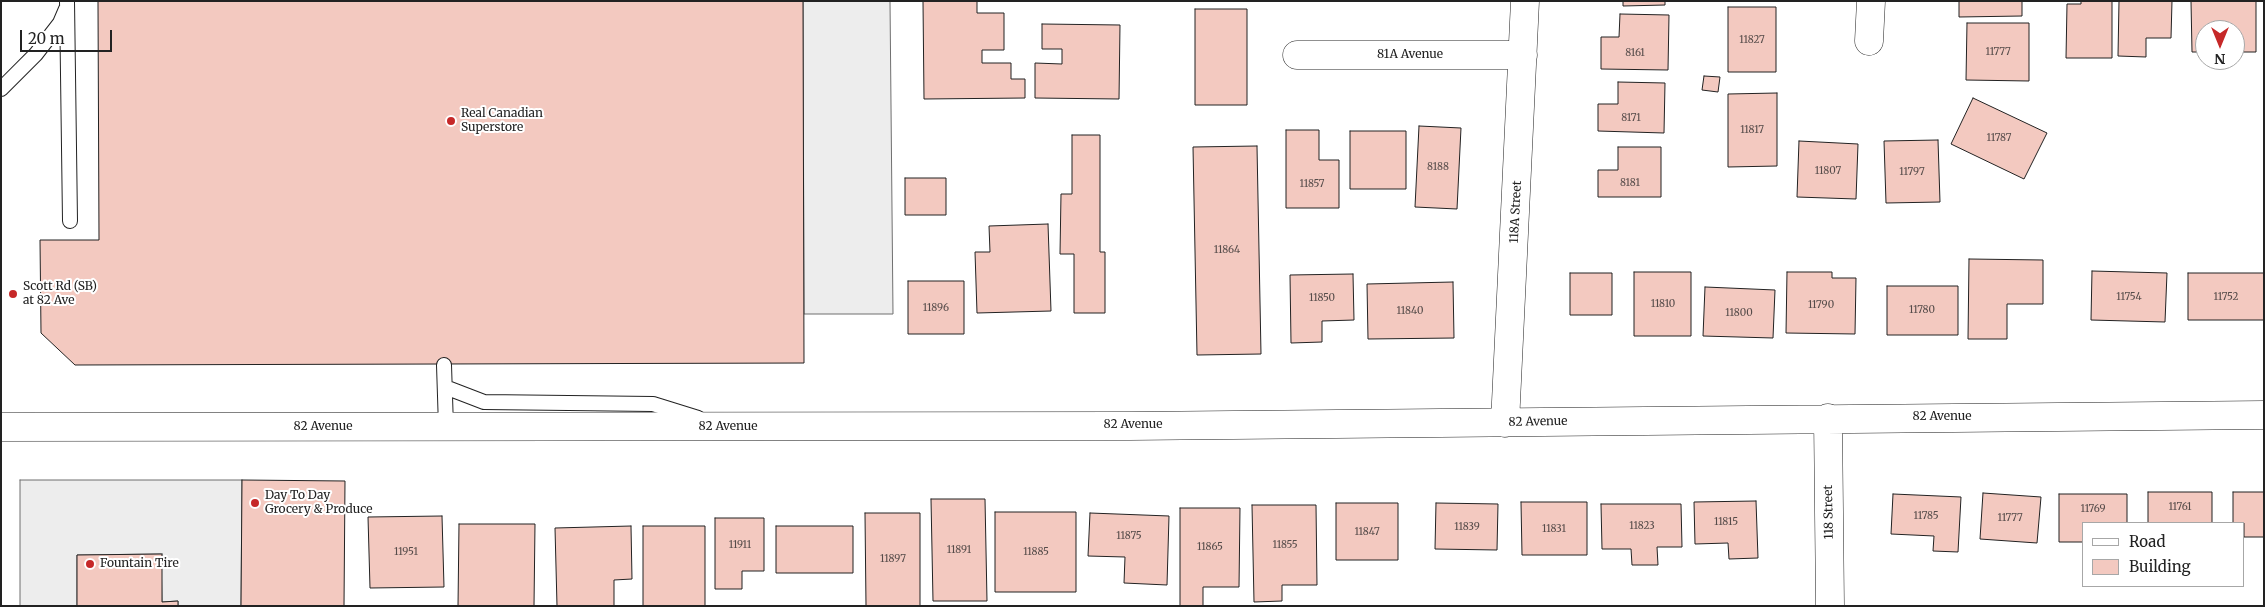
<!DOCTYPE html>
<style>
body{margin:0}
#map{position:relative;width:2265px;height:607px;overflow:hidden;background:#fff;font-family:Merriweather,serif}
canvas{display:block}
.frame{position:absolute;inset:0;border:2px solid #222;pointer-events:none}
.legend{position:absolute;left:2082px;top:522px;width:162px;height:65px;box-sizing:border-box;background:#fff;border:1px solid #a7a7a7;margin:0;padding:6px 9px;list-style:none;font-size:15px;color:#222}
.legend li{display:flex;align-items:center;gap:10px;height:25px}
.legend b{width:25px;border:1px solid #a7a7a7}
.north{position:absolute;left:2195px;top:20px;width:50px;height:50px;box-sizing:border-box;background:#fff;border:1px solid #a7a7a7;border-radius:50%;rotate:180deg;font-size:14px;font-weight:700;line-height:20px;text-align:center;color:#222}
.north::after{content:'';display:block;margin:auto;width:18px;height:22px;background:#c62828;clip-path:polygon(50% 0,100% 100%,50% 72%,0 100%)}
.scale{position:absolute;left:20px;top:30px;width:92px;height:22px;box-sizing:border-box;border:2px solid #222;border-top:0;padding-left:6px;font-size:15px;line-height:18px;white-space:nowrap;color:#222;-webkit-text-stroke:4px #fff;paint-order:stroke}
</style>
<div id="map">
<canvas width="2265" height="607"></canvas>
<div class="frame"></div>
<ul class="legend">
<li><b style="height:6px;background:#fff"></b>Road</li>
<li><b style="height:14px;background:#f3c9c0"></b>Building</li>
</ul>
<div class="north">N</div>
<div class="scale">20 m</div>
</div>
<script>
const ctx = document.querySelector('canvas').getContext('2d');
ctx.lineJoin = 'round';
function fillPath(path, color) { ctx.fillStyle = color; ctx.fill(path, 'evenodd'); }
const toPath = rows => new Path2D(rows.map(r => 'M' + r).join(''));
function trace(path, color, width, dash) { ctx.strokeStyle = color; ctx.lineWidth = width; ctx.lineCap = dash ? 'butt' : 'round'; ctx.setLineDash(dash || []); ctx.stroke(path); }
function label(font, color, halo, rows, align = 'center') {
  ctx.font = font + ' Merriweather,serif'; ctx.lineWidth = 4; ctx.setLineDash([]); ctx.textBaseline = 'middle'; ctx.strokeStyle = halo; ctx.fillStyle = color; for (const [text, x, y, turn = 0] of rows) {
    ctx.save(); ctx.translate(x, y); ctx.rotate((+turn || 0) * Math.PI / 180); ctx.textAlign = isNaN(turn) ? turn : align; if (halo) ctx.strokeText(text, 0, 0); ctx.fillText(text, 0, 0); ctx.restore();
  }
}
const parking = toPath([
 [803,1,890,1,893,314,804,314,803,1],
 [20,480,242,480,241,606,178,606,178,601,162,602,161,554,77,555,77,606,20,606,20,480]
]);
fillPath(parking, '#ededed');
trace(parking, '#6f6f6f', 1);
const building = toPath([
 [98,1,803,1,804,363,75,365,41,333,40,240,99,240,98,1],
 [923,1,977,1,977,13,1004,13,1004,50,982,50,982,63,1011,63,1011,79,1025,79,1025,98,924,99,923,1],
 [1623,1,1665,1,1665,5,1623,6,1623,1],
 [1959,1,2022,1,2022,16,1959,17,1959,1],
 [2081,1,2112,1,2112,58,2066,58,2067,4,2081,4,2081,1],
 [2119,1,2172,1,2171,38,2146,38,2146,57,2118,56,2119,1],
 [2191,1,2256,1,2256,52,2235,52,2235,30,2205,30,2205,52,2192,52,2191,1],
 [1728,7,1776,7,1776,72,1728,72,1728,7],
 [1195,9,1247,9,1247,105,1195,105,1195,9],
 [1620,14,1669,15,1668,70,1601,69,1601,37,1619,37,1620,14],
 [1967,23,2029,23,2029,81,1966,80,1967,23],
 [1042,24,1120,25,1119,99,1035,98,1035,63,1062,64,1062,49,1042,49,1042,24],
 [1704,76,1720,77,1718,92,1702,90,1704,76],
 [1618,82,1665,83,1664,133,1598,131,1598,104,1618,104,1618,82],
 [1777,93,1777,166,1728,167,1728,94,1777,93],
 [1973,98,2047,133,2024,179,1951,144,1973,98],
 [1419,126,1461,128,1457,209,1415,207,1419,126],
 [1286,130,1319,130,1319,160,1339,160,1339,208,1286,208,1286,130],
 [1350,131,1406,131,1406,189,1350,189,1350,131],
 [1072,135,1100,135,1100,252,1105,252,1105,313,1074,313,1074,254,1060,254,1061,194,1072,194,1072,135],
 [1938,140,1940,202,1886,203,1884,141,1938,140],
 [1799,141,1858,144,1856,199,1797,197,1799,141],
 [1257,146,1261,354,1197,355,1193,147,1257,146],
 [1618,147,1661,147,1661,197,1598,197,1598,170,1618,170,1618,147],
 [905,178,946,178,946,215,905,215,905,178],
 [1048,224,1051,311,977,313,975,252,990,252,989,226,1048,224],
 [1969,259,2043,260,2043,304,2007,304,2007,339,1968,339,1969,259],
 [2092,271,2167,273,2165,322,2091,320,2092,271],
 [1634,272,1691,272,1691,336,1634,336,1634,272],
 [1787,272,1832,272,1832,278,1856,278,1855,334,1786,333,1787,272],
 [1570,273,1612,273,1612,315,1570,315,1570,273],
 [2188,273,2264,273,2264,320,2188,320,2188,273],
 [1353,274,1354,320,1322,321,1322,342,1291,343,1290,275,1353,274],
 [908,281,964,281,964,334,908,334,908,281],
 [1453,282,1454,338,1368,339,1367,284,1453,282],
 [1887,286,1958,286,1958,335,1887,335,1887,286],
 [1705,287,1775,290,1773,338,1703,336,1705,287],
 [242,480,345,481,344,606,241,606,242,480],
 [2148,492,2212,492,2212,523,2148,523,2148,492],
 [2233,492,2264,492,2264,537,2244,537,2244,523,2233,523,2233,492],
 [1983,493,2041,497,2037,543,1980,539,1983,493],
 [1893,494,1961,497,1958,552,1933,551,1934,536,1891,534,1893,494],
 [2059,494,2127,494,2127,523,2084,523,2084,542,2059,542,2059,494],
 [931,499,985,499,987,601,933,601,931,499],
 [1756,501,1758,558,1729,559,1728,543,1695,544,1694,502,1756,501],
 [1521,502,1587,502,1587,555,1522,555,1521,502],
 [1336,503,1398,503,1398,560,1336,560,1336,503],
 [1436,503,1498,504,1497,550,1435,549,1436,503],
 [1601,504,1681,504,1682,547,1657,547,1658,565,1632,565,1631,549,1602,549,1601,504],
 [1252,505,1316,505,1317,585,1282,585,1282,601,1254,602,1252,505],
 [1180,508,1240,508,1239,587,1203,587,1203,606,1180,606,1180,508],
 [995,512,1076,512,1076,592,995,592,995,512],
 [865,513,920,513,920,606,866,606,865,513],
 [1090,513,1169,516,1167,585,1124,583,1125,557,1088,556,1090,513],
 [442,516,444,587,370,588,368,517,442,516],
 [715,518,764,518,764,571,742,571,742,589,715,589,715,518],
 [459,524,535,524,534,606,458,606,459,524],
 [631,526,632,579,614,580,614,606,557,606,555,528,631,526],
 [643,526,705,526,705,606,643,606,643,526],
 [776,526,853,526,853,573,776,573,776,526],
 [162,554,162,602,178,601,178,606,77,606,77,555,162,554]
]);
fillPath(building, '#f3c9c0');
trace(building, '#222', 1);
const service = toPath([
 [67,1,70,221],
 [1,89,36,54,60,23,66,9],
 [444,365,446,427],
 [445,387,484,402,653,404,698,418]
]);
const minor = toPath([
 [1869,41,1871,1],
 [1297,55,1523,55],
 [1828,418,1830,606],
 [1505,423,1525,1],
 [1,427,1130,426,2264,415]
]);
trace(service, '#222', 16);
trace(minor, '#222', 29);
trace(service, '#fff', 14);
trace(minor, '#fff', 28);
for (const [x, y, r, color] of [
 [451,121,5,"#c62828"],
 [13,294,5,"#c62828"],
 [255,503,5,"#c62828"],
 [90,564,5,"#c62828"]
]) { const dot = new Path2D(); dot.arc(x, y, r, 0, 2 * Math.PI); ctx.fillStyle = color; ctx.fill(dot); trace(dot, '#fff', 2); }
label('10px', '#564c4a', null, [
 ["11827",1752,40],
 ["11777",1998,52],
 ["8161",1635,53],
 ["8171",1631,118],
 ["11817",1752,130],
 ["11787",1999,138],
 ["8188",1438,167],
 ["11807",1828,171],
 ["11797",1912,172],
 ["8181",1630,183],
 ["11857",1312,184],
 ["11864",1227,250],
 ["11754",2129,297],
 ["11752",2226,297],
 ["11850",1322,298],
 ["11810",1663,304],
 ["11790",1821,305],
 ["11896",936,308],
 ["11780",1922,310],
 ["11840",1410,311],
 ["11800",1739,313],
 ["11761",2180,507],
 ["11769",2093,509],
 ["11785",1926,516],
 ["11777",2010,518],
 ["11815",1726,522],
 ["11823",1642,526],
 ["11839",1467,527],
 ["11831",1554,529],
 ["11847",1367,532],
 ["11875",1129,536],
 ["11911",740,545],
 ["11855",1285,545],
 ["11865",1210,547],
 ["11891",959,550],
 ["11951",406,552],
 ["11885",1036,552],
 ["11897",893,559]
]);
label('12px', '#222', '#fff', [
 ["81A Avenue",1410,55],
 ["118A Street",1516,212,-87],
 ["82 Avenue",1942,417],
 ["82 Avenue",1538,422,-1],
 ["82 Avenue",1133,425],
 ["82 Avenue",323,427],
 ["82 Avenue",728,427],
 ["118 Street",1829,512,-91]
]);
label('12px', '#222', '#fff', [
 ["Real Canadian",461,114],
 ["Superstore",461,128],
 ["Scott Rd (SB)",23,287],
 ["at 82 Ave",23,301],
 ["Day To Day",265,496],
 ["Grocery & Produce",265,510],
 ["Fountain Tire",100,564]
], 'left');
</script>
